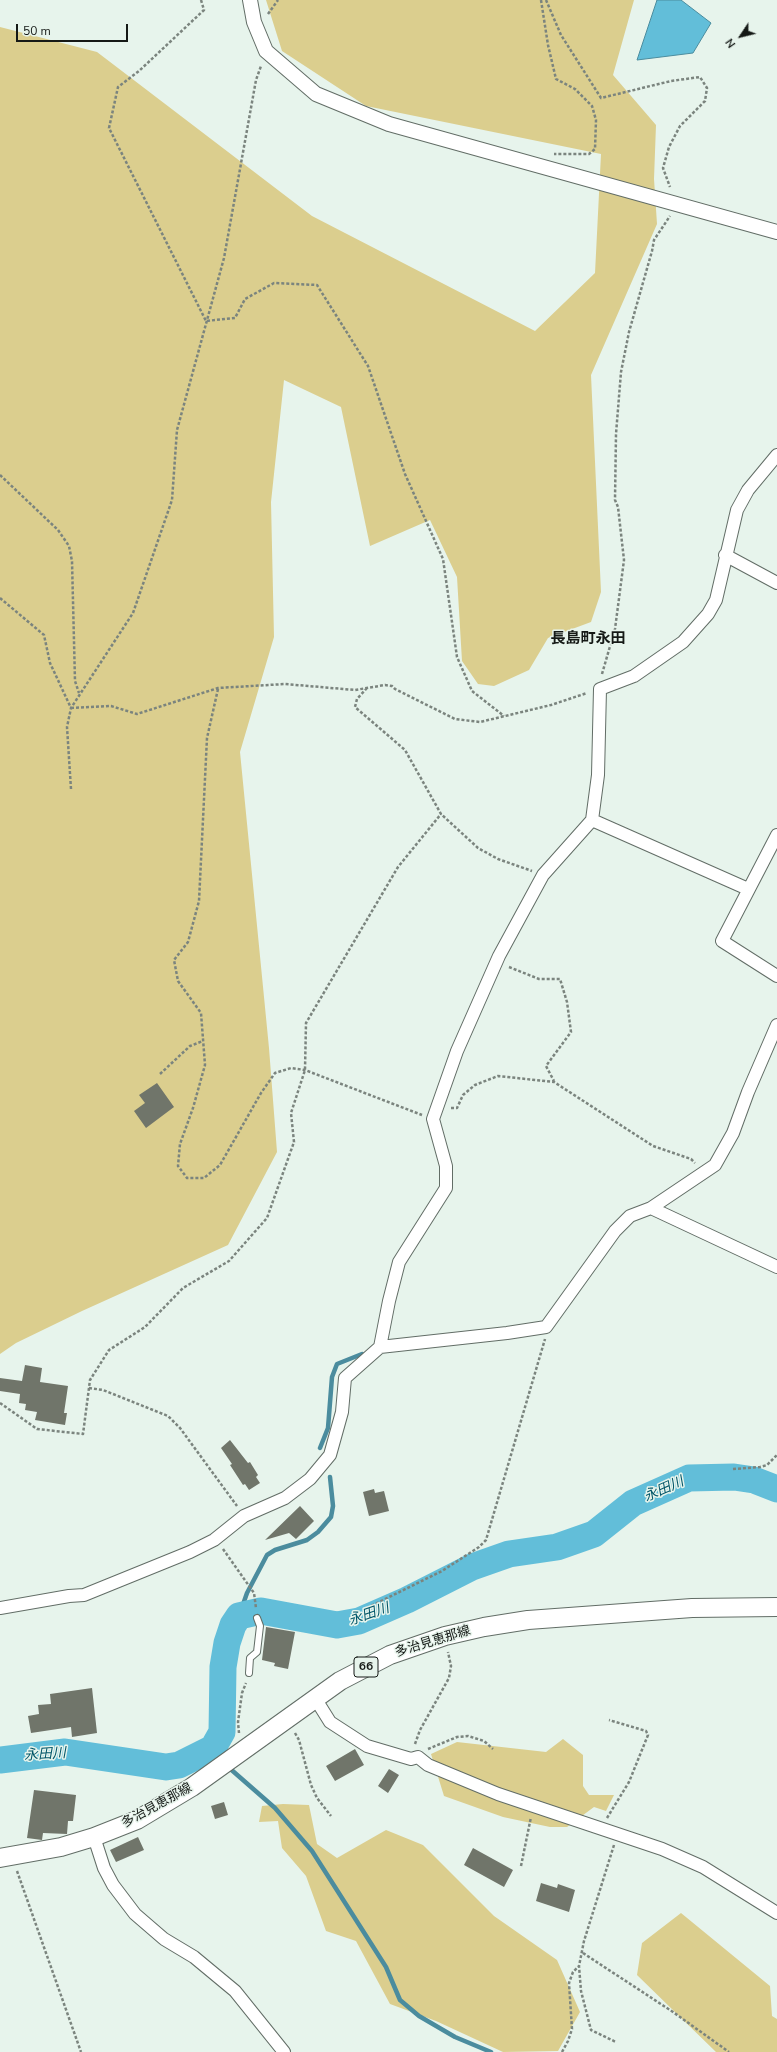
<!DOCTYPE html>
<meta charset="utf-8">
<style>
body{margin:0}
#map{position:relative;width:777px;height:2052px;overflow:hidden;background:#e7f4ec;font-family:"Nunito Sans",sans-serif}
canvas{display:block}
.north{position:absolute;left:721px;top:16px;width:40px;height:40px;-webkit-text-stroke:3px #e7f4ec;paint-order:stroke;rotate:235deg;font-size:11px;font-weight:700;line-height:16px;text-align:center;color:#151916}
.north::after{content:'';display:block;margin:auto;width:14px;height:18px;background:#151916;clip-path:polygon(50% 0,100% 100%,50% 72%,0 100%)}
.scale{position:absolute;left:16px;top:24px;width:112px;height:18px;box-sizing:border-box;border:2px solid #151916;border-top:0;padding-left:5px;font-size:12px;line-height:14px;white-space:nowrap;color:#151916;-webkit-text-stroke:3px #e7f4ec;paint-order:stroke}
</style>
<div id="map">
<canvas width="777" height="2052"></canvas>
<div class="north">N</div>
<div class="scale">50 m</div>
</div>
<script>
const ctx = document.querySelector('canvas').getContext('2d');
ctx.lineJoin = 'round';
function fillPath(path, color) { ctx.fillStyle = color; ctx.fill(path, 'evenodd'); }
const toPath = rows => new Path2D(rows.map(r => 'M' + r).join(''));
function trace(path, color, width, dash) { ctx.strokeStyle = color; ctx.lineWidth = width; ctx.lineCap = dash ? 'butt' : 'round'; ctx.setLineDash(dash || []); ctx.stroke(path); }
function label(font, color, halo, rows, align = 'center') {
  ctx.font = font + ' "Nunito Sans","Noto Sans JP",sans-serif'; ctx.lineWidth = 3; ctx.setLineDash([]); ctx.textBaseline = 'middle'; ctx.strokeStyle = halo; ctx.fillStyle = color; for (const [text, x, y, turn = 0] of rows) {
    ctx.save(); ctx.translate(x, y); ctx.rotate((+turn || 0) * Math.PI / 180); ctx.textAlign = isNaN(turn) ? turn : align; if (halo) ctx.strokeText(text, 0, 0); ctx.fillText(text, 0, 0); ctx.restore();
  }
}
fillPath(toPath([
 [266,0,634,0,613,75,656,125,654,179,657,224,591,375,601,592,591,622,548,638,529,670,494,686,478,684,462,661,457,577,430,520,370,546,341,407,284,380,271,502,274,637,240,752,269,1048,277,1152,228,1245,82,1311,16,1343,0,1354,0,27,97,52,312,216,535,331,595,273,601,154,366,106,282,51],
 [563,1739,583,1755,583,1786,589,1795,614,1795,606,1811,594,1807,567,1827,550,1827,503,1817,444,1796,431,1754,457,1742,546,1752],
 [283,1804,309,1805,317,1844,337,1858,386,1830,423,1845,494,1916,557,1960,580,2012,558,2051,503,2052,436,2021,390,2004,356,1941,326,1931,306,1876,282,1848,278,1821,259,1822,262,1806],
 [681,1913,770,1986,772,2016,777,2019,777,2052,716,2052,637,1975,642,1943]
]), '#dbce8e');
const water = toPath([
 [657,0,681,0,711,23,693,53,637,60,657,0]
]);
fillPath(water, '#62bed9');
trace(water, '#4b8c9e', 1);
trace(toPath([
 [320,1448,328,1428,332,1377,337,1364,362,1354],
 [239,1616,247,1593,267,1555,275,1550,307,1540,318,1532,331,1517,333,1506,330,1477],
 [209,1750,221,1761],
 [227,1766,275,1808,312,1851,386,1967,400,2000,419,2016,455,2037,491,2052]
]), '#4b8c9e', 4.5);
trace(toPath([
 [0,1760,65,1752,166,1767,179,1765,213,1748,222,1732,223,1667,227,1643,233,1625,239,1616,261,1611,337,1625,359,1621,407,1600,472,1567,509,1554,557,1547,594,1534,633,1503,689,1478,734,1477,754,1480,777,1489]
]), '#62bed9', 27);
fillPath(toPath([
 [157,1083,174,1107,146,1128,134,1111,145,1103,139,1095],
 [25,1365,42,1368,40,1382,68,1386,64,1413,67,1413,65,1425,35,1420,37,1412,25,1410,26,1404,19,1403,20,1394,0,1391,0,1378,22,1381],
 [230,1440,248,1463,250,1462,258,1475,256,1477,260,1483,249,1490,245,1484,243,1485,230,1465,232,1464,221,1448],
 [374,1489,375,1493,384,1491,389,1511,369,1516,363,1492],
 [300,1506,314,1521,296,1539,289,1533,265,1540],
 [266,1627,295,1632,288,1669,274,1666,275,1663,262,1660],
 [92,1688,97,1733,72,1737,71,1727,31,1733,28,1716,39,1714,38,1705,51,1704,50,1694],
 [355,1749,364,1765,335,1781,326,1766],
 [389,1769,399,1775,388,1793,378,1786],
 [34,1790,76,1795,73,1821,68,1821,67,1834,43,1833,42,1840,27,1838],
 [224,1802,228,1815,215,1819,211,1806],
 [138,1837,144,1850,116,1862,110,1850],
 [473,1848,513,1870,504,1887,464,1865],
 [541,1883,557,1888,558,1884,575,1890,569,1912,536,1901]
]), '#70756a');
const service = toPath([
 [249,1673,250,1658,257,1652,260,1626,257,1618]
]);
const minor = toPath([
 [725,555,777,583],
 [592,820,748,889],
 [777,835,722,941,777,976],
 [651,1208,777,1267],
 [380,1347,389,1301,399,1262,446,1188,446,1166,433,1119,457,1051,499,956,543,875,592,820,598,775,600,689,634,676,683,642,708,614,716,600,737,510,748,490,777,455],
 [0,1608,69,1596,84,1595,190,1552,214,1540,244,1516,285,1498,310,1479,330,1455,342,1412,345,1378,380,1347,507,1333,546,1327,615,1231,630,1216,651,1208,715,1165,733,1133,748,1092,777,1025],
 [315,1698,330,1722,367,1746,411,1759,418,1757,428,1765,498,1794,662,1849,703,1867,777,1913],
 [94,1837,104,1868,113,1885,135,1914,164,1939,194,1957,235,1991,284,2052]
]);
const tertiary = toPath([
 [250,0,254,22,266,51,316,94,389,124,777,232]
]);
const primary = toPath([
 [0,1858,61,1847,94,1837,137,1820,192,1787,340,1681,390,1655,445,1636,484,1627,528,1620,692,1608,777,1607]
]);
trace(service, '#626d66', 8);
trace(minor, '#626d66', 14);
trace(tertiary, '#626d66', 16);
trace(primary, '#626d66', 20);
trace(toPath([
 [201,0,204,10,139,71,118,87,109,128,206,321,235,318,245,299,274,283,317,285,368,366,405,474,443,559,457,657,472,691,504,716],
 [541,0,548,45,556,79,575,89,592,106,596,120,595,149,589,154,554,154],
 [546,0,561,35,601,98,671,81,700,77,707,88,705,101,680,126,669,147,663,168,670,187],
 [268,14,278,0],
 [0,475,58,530,69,546,72,561,75,681,79,693],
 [0,598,44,635,50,663,71,708],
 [602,674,615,629,624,560,618,507,615,500,616,434,621,372,629,332,652,251,654,240,670,216],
 [367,688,357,699,355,707,405,750,441,814,478,848,498,859,532,871],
 [218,689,207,738,199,901,188,942,174,960,178,981,201,1013,205,1065,193,1108,180,1144,178,1166,187,1178,204,1178,220,1165,261,1093,275,1073,291,1068,305,1070,422,1115],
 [71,708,111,706,137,714,218,688,285,684,355,690,385,685,392,686,395,689,455,719,480,722,551,705,587,693],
 [71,789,67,727,71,708,133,613,172,500,177,430,224,258,256,80,261,66],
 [509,967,539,979,560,979,567,1002,571,1032,546,1066,554,1081],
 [160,1074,190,1046,203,1041],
 [451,1108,457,1108,463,1095,475,1085,498,1076,554,1082,653,1146,691,1159,695,1163],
 [89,1388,103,1390,168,1416,180,1428,237,1506],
 [0,1403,37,1429,83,1434,90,1380,109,1350,145,1327,183,1288,229,1261,267,1218,294,1142,291,1113,305,1070,306,1023,398,867,441,814],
 [733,1469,760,1467,767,1465,777,1455],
 [223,1549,254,1593,256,1608],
 [367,1608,442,1571,479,1547,486,1540,545,1339],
 [239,1733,238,1722,242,1693,246,1683],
 [295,1733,299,1740,311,1785,317,1798,331,1816],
 [415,1744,420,1730,449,1678,451,1666,448,1652],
 [428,1749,457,1737,468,1736,484,1741,493,1749],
 [607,1818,629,1782,648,1735,646,1731,609,1720],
 [614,1845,584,1941,579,1966,581,1991,591,2030,616,2042],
 [521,1866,531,1817],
 [17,1871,81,2052],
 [583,1953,673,2012,729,2052],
 [562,2052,568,2041,572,2029,569,1983,573,1972,579,1966]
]), '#7b847e', 2.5, [3, 2]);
trace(service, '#fff', 6);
trace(minor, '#fff', 12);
trace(tertiary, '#fff', 14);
trace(primary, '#fff', 18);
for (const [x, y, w] of [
 [366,1667,24]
]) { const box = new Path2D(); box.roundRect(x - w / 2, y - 10, w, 20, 3); ctx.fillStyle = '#e7f4ec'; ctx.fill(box); trace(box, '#151916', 1); }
label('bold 12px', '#151916', null, [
 ["66",366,1667]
]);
label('13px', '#151916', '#e7f4ec', [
 ["多治見恵那線",433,1642,-17],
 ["多治見恵那線",157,1806,-29]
]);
label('italic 14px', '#005568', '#e7f4ec', [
 ["永田川",664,1490,-24],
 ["永田川",369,1615,-19],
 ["永田川",45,1755,-4]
]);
label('bold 15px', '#151916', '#e7f4ec', [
 ["長島町永田",588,639]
]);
</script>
